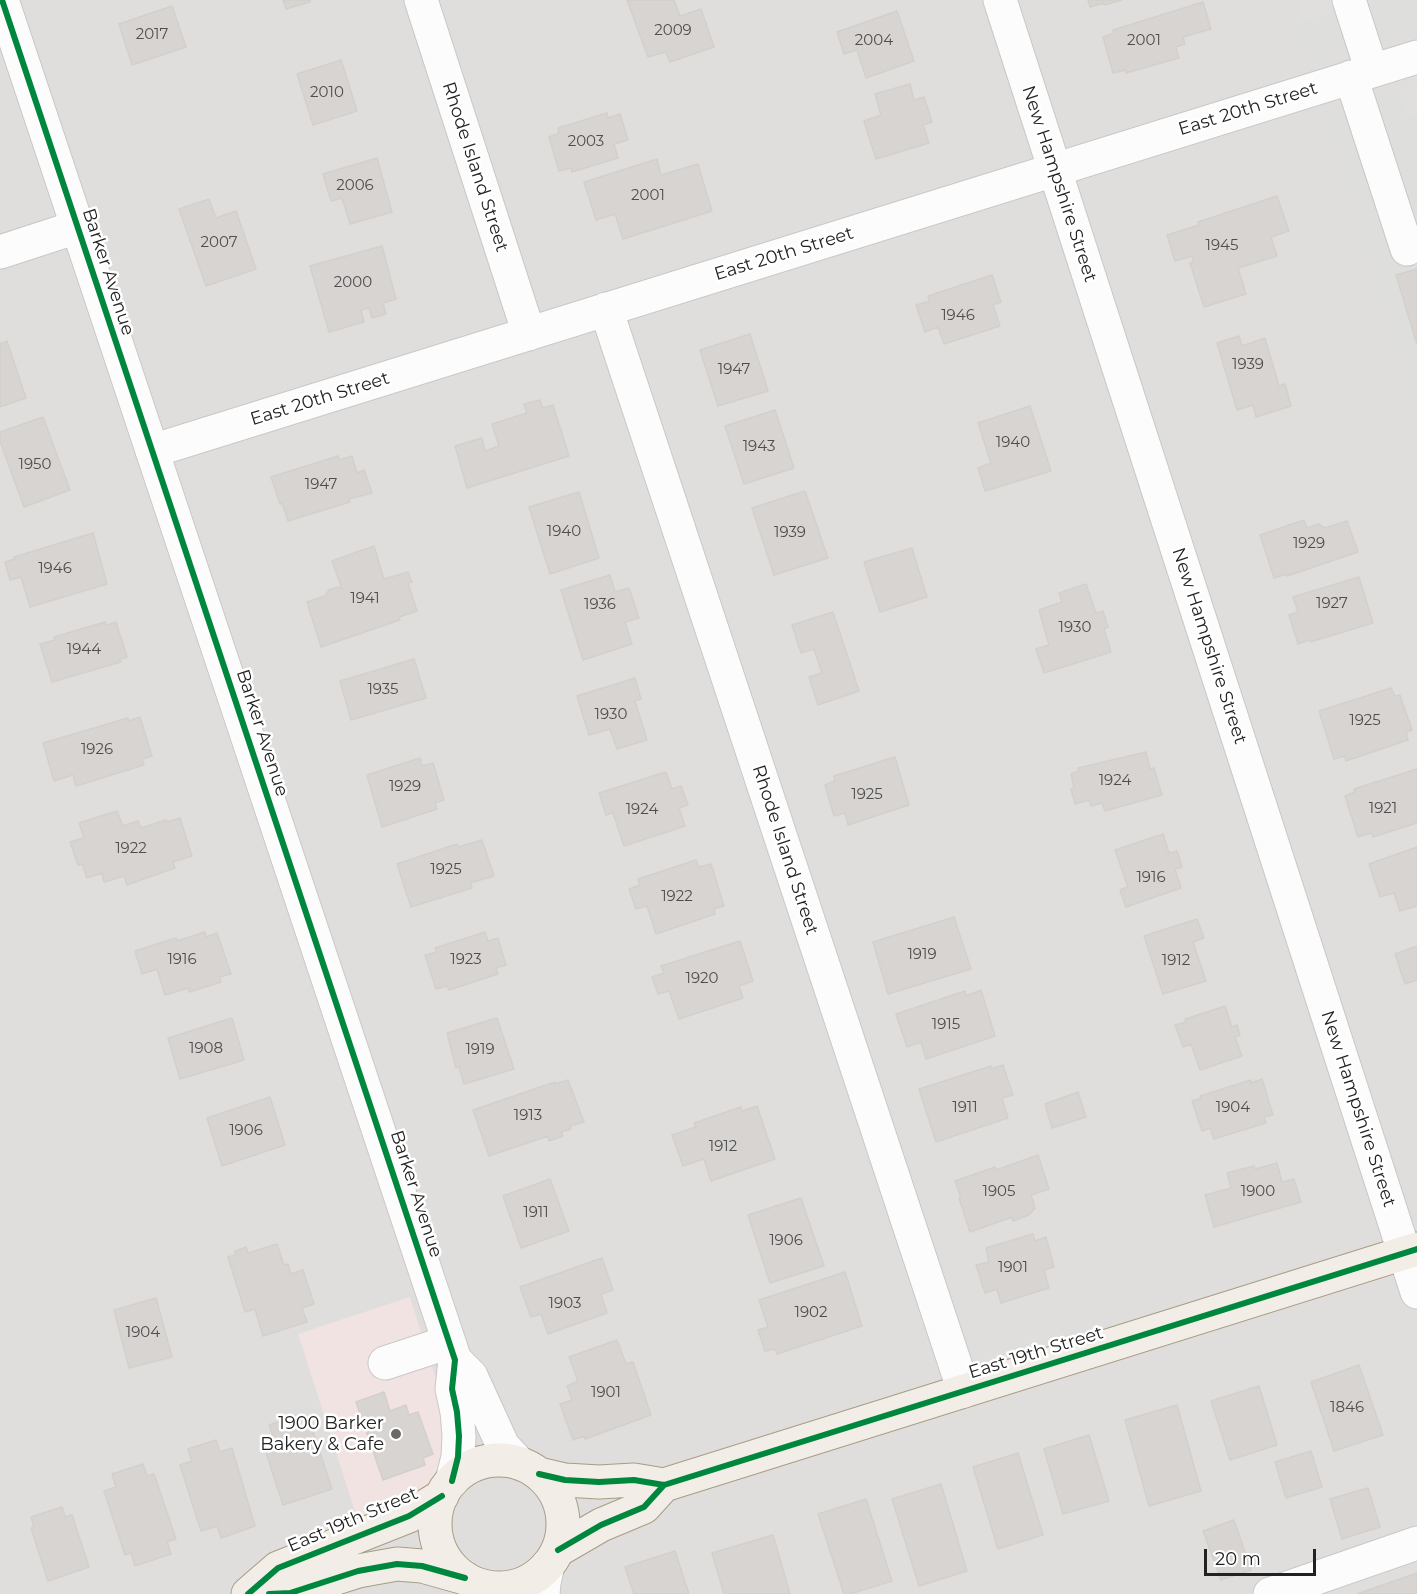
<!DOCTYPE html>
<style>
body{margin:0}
#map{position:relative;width:1417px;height:1594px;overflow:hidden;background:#f0eeeb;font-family:Montserrat,sans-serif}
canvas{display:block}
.scale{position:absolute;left:1204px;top:1549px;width:112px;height:27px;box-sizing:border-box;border:3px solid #222;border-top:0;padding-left:8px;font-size:18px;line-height:21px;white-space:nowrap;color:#222;-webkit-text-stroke:4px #fff;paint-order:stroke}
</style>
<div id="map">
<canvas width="1417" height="1594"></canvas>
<div class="scale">20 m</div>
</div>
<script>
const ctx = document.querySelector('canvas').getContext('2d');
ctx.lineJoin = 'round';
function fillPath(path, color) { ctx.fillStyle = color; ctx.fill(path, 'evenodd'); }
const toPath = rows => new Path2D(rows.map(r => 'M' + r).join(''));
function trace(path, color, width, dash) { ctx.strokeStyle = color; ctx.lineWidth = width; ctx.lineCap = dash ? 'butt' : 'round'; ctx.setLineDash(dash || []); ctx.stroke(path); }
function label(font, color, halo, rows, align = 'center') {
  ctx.font = font + ' Montserrat,sans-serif'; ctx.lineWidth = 5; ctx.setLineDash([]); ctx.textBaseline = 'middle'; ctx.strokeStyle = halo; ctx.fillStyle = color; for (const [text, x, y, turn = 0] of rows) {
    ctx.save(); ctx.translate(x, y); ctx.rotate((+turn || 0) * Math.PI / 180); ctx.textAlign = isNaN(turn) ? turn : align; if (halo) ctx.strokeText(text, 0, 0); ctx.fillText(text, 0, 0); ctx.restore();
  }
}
fillPath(toPath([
 [0,0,1417,0,1417,1594,0,1594]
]), '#dfdedc');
fillPath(toPath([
 [410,1297,443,1401,448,1435,437,1475,428,1485,418,1495,359,1524,298,1334]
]), '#f1e3e1');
fillPath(toPath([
 [1288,0,1417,0,1417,29,1309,62],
 [1417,85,1417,406,1325,113]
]), '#dededc');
fillPath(toPath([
 [1297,0,1375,0,1304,22],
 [1417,85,1417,115,1407,118,1399,91]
]), '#e0dfde');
const building = toPath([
 [283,0,310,0,310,2,286,9,283,0],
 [627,0,674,0,680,16,701,9,714,47,670,62,666,52,648,57,627,0],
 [1088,0,1122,0,1104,5,1104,3,1090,7,1088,0],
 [1203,2,1211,29,1183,37,1185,44,1176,47,1179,58,1126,73,1126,70,1113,73,1103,37,1114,33,1113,30,1203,2],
 [172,6,186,47,132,65,119,24,172,6],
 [897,11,914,61,866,78,857,50,844,54,837,32,897,11],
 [341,60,357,111,313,125,297,74,341,60],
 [910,84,914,100,924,97,932,122,923,125,929,143,876,159,864,121,881,115,875,94,910,84],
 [607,113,608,118,620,114,628,140,614,144,618,158,572,172,571,168,559,171,549,137,559,133,558,128,607,113],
 [377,158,392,212,350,224,342,198,331,201,323,174,377,158],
 [657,159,661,175,698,164,712,211,623,239,615,214,596,220,584,182,657,159],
 [1277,196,1289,231,1271,237,1277,256,1238,268,1246,294,1204,307,1190,263,1194,262,1192,256,1175,261,1167,235,1199,225,1198,222,1277,196],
 [209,199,216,218,236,211,256,269,206,286,179,209,209,199],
 [382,246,396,299,383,303,386,314,372,318,369,308,361,310,364,322,329,332,310,266,382,246],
 [1417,269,1417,344,1396,275,1417,269],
 [992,275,1001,302,993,305,1000,326,944,344,938,327,925,332,916,305,930,301,928,296,992,275],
 [750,334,768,391,718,406,700,350,750,334],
 [1239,336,1242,346,1265,338,1279,386,1285,384,1291,406,1256,417,1253,405,1237,410,1217,343,1239,336],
 [7,341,26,398,0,407,0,342,1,344,7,341],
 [540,400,543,408,553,405,569,456,467,488,455,446,482,438,485,451,499,446,492,424,527,413,524,404,540,400],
 [1030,406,1051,471,985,491,978,468,991,463,978,423,1030,406],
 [775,410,794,468,744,484,725,426,775,410],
 [43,417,70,490,24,507,0,441,0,432,43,417],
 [338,456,339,460,352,456,357,473,364,470,372,493,349,499,350,502,288,521,282,503,280,504,271,477,338,456],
 [805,491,828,558,774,575,752,508,805,491],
 [579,492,599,558,550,574,529,507,579,492],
 [1304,520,1307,528,1319,524,1325,528,1347,521,1358,552,1287,576,1286,574,1274,578,1260,535,1304,520],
 [93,533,107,584,30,607,21,577,10,580,5,562,15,559,14,557,93,533],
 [374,546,384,579,408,572,412,582,408,583,417,611,399,617,400,620,321,647,307,602,325,596,329,590,338,587,342,589,332,561,374,546],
 [912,548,927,597,880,612,864,562,912,548],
 [610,575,615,592,629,588,639,618,625,622,632,644,583,660,561,590,610,575],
 [1359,577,1373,623,1310,642,1309,640,1298,644,1289,615,1298,612,1293,597,1359,577],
 [1086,584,1096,613,1103,611,1108,627,1104,629,1111,652,1044,673,1036,649,1049,645,1039,610,1062,602,1059,593,1086,584],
 [833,612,859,691,818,705,809,677,822,673,814,649,801,653,792,625,833,612],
 [105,622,106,625,116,622,127,657,120,659,121,662,52,682,40,644,55,640,54,637,105,622],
 [414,659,426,698,351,720,340,681,414,659],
 [635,678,641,699,635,701,647,740,617,749,610,729,589,735,577,696,635,678],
 [1391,688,1395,696,1400,695,1412,730,1406,732,1408,740,1346,761,1345,756,1334,759,1319,711,1391,688],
 [140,717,152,756,142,759,144,765,76,786,73,775,54,781,43,743,128,718,129,721,140,717],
 [1146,752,1150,769,1154,768,1162,795,1105,811,1102,803,1091,806,1089,800,1075,804,1071,789,1074,788,1071,774,1079,771,1078,768,1146,752],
 [895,757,909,805,848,825,845,813,834,816,825,785,835,781,834,776,895,757],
 [420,758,422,766,433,763,444,800,435,803,437,809,382,827,367,775,420,758],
 [1417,769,1417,823,1373,837,1371,833,1358,837,1345,796,1355,792,1354,789,1417,769],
 [666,772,672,789,681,786,688,805,679,808,685,826,624,846,613,813,606,815,599,793,666,772],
 [117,811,123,826,138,821,141,828,166,820,167,822,180,818,192,856,173,862,175,868,127,885,124,876,104,882,102,873,87,878,82,864,78,865,70,842,84,838,79,823,117,811],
 [1163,834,1169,853,1177,851,1182,867,1175,869,1181,888,1126,907,1120,890,1128,887,1115,850,1163,834],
 [482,840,494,876,470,883,472,888,411,907,397,864,457,844,458,847,482,840],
 [1417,847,1417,906,1400,911,1394,893,1380,897,1369,864,1417,847],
 [696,860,699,867,711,864,724,906,714,909,715,914,656,934,647,906,636,909,629,889,640,885,638,879,696,860],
 [954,917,971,969,888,994,873,942,954,917],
 [1197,919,1204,938,1193,942,1206,981,1163,994,1144,936,1197,919],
 [205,932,206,937,217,933,231,974,220,977,221,982,189,992,188,988,165,995,157,969,142,974,135,951,176,938,177,941,205,932],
 [485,932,488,941,498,938,506,965,496,968,498,974,449,990,447,986,436,989,425,955,437,952,435,948,485,932],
 [740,941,753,981,739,986,743,998,679,1019,669,991,658,994,652,977,664,973,661,966,740,941],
 [1417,946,1417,980,1405,984,1395,954,1417,946],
 [981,990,995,1036,926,1059,921,1042,907,1047,896,1014,965,991,966,996,981,990],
 [1225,1006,1232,1027,1237,1025,1240,1035,1235,1037,1242,1056,1200,1070,1191,1044,1183,1047,1175,1025,1186,1022,1185,1019,1225,1006],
 [232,1018,244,1060,180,1079,168,1038,232,1018],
 [497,1018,514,1069,464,1084,459,1067,456,1068,447,1033,497,1018],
 [1003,1065,1013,1095,1002,1098,1008,1118,936,1142,919,1089,991,1066,991,1069,1003,1065],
 [1262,1079,1273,1115,1264,1117,1266,1123,1214,1139,1210,1128,1202,1131,1192,1101,1201,1098,1200,1096,1251,1080,1251,1083,1262,1079],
 [568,1080,584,1122,570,1126,571,1129,561,1132,563,1136,549,1141,548,1136,489,1156,473,1110,555,1082,555,1084,568,1080],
 [1078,1092,1086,1117,1052,1128,1045,1104,1078,1092],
 [270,1097,285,1145,222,1166,207,1118,270,1097],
 [757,1106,775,1159,711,1181,704,1159,683,1166,672,1135,696,1127,694,1123,741,1107,742,1111,757,1106],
 [1038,1155,1049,1189,1031,1195,1035,1208,1029,1215,1013,1221,1012,1217,970,1232,959,1198,961,1198,955,1181,995,1167,996,1170,1038,1155],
 [1277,1163,1282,1182,1294,1179,1301,1202,1214,1227,1205,1195,1231,1188,1227,1173,1254,1166,1255,1169,1277,1163],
 [550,1179,569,1231,521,1248,503,1196,550,1179],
 [801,1198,824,1266,770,1283,748,1215,801,1198],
 [1033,1234,1035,1241,1046,1237,1054,1267,1044,1270,1049,1288,1001,1303,997,1289,985,1293,976,1265,989,1262,986,1248,1033,1234],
 [277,1244,284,1265,288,1264,291,1274,303,1270,314,1304,302,1308,307,1322,263,1336,255,1309,245,1312,228,1257,236,1255,235,1251,246,1247,248,1253,277,1244],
 [602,1258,613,1290,601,1294,607,1313,548,1334,541,1314,531,1317,520,1287,602,1258],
 [845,1272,862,1326,777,1354,775,1349,765,1351,758,1330,768,1327,759,1300,845,1272],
 [156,1298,172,1357,129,1368,114,1310,156,1298],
 [617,1340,626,1364,633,1362,651,1415,585,1439,584,1436,573,1440,560,1404,572,1400,567,1386,578,1381,569,1357,617,1340],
 [1359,1365,1383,1435,1334,1451,1311,1382,1359,1365],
 [1259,1386,1277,1445,1230,1460,1211,1401,1259,1386],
 [384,1392,390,1411,406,1405,409,1415,418,1412,433,1454,423,1458,425,1465,383,1480,356,1402,384,1392],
 [1177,1405,1201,1491,1149,1506,1125,1420,1177,1405],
 [296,1416,301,1428,311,1425,332,1489,283,1505,262,1440,273,1436,269,1425,296,1416],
 [1089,1435,1109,1501,1063,1514,1044,1449,1089,1435],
 [216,1440,220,1452,232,1448,255,1526,221,1538,217,1526,201,1531,180,1465,192,1461,188,1449,216,1440],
 [1311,1451,1322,1487,1286,1498,1275,1462,1311,1451],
 [1018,1453,1043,1535,998,1549,973,1467,1018,1453],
 [143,1464,147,1476,154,1474,176,1539,167,1542,171,1554,135,1566,131,1553,125,1555,104,1491,116,1487,112,1474,143,1464],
 [941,1484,967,1571,919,1586,892,1499,941,1484],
 [1368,1488,1380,1527,1342,1539,1330,1499,1368,1488],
 [866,1499,892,1581,850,1594,844,1594,818,1514,866,1499],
 [62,1507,65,1517,72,1515,89,1567,48,1581,31,1528,34,1527,31,1517,62,1507],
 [1234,1520,1251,1570,1221,1580,1203,1531,1234,1520],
 [773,1535,790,1594,724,1594,712,1553,773,1535],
 [675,1551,689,1594,634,1594,625,1567,675,1551],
 [1417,1573,1417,1594,1357,1594,1417,1573]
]);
fillPath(building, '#d7d4d2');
trace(building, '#d3d0cc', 1.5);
const minor = toPath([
 [2,0,455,1360,452,1389,457,1412,459,1436,458,1457,452,1481],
 [421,0,529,334],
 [1000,0,1417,1292],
 [1349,0,1372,71],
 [1351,77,1407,249],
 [0,252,77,227],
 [606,309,964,1391],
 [152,451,1417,57],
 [455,1360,471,1376,503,1446,519,1463],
 [385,1363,449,1342],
 [480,1585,487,1594],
 [543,1594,544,1583,548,1565],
 [1270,1594,1417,1543]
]);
const major = toPath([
 '435 1524a64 64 0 1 1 128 0a64 64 0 1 1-128 0Z',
 [539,1474,565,1480,599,1482,634,1480,664,1485,1417,1249],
 [558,1550,601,1525,644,1507,664,1485],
 [248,1594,278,1568,409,1516,442,1496],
 [269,1594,290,1593,358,1571,397,1564,422,1566,465,1578]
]);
trace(minor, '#c9c8c7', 35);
trace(major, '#a79c86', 35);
trace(minor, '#fdfcfc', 33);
trace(major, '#f3ede7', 33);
trace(toPath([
 [2,0,455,1360,452,1389,457,1412,459,1436,458,1457,452,1481],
 [539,1474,565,1480,599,1482,634,1480,664,1485,1417,1249],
 [558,1550,601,1525,644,1507,664,1485],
 [248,1594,278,1568,409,1516,442,1496],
 [269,1594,290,1593,358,1571,397,1564,422,1566,465,1578]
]), '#00873e', 6);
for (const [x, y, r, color] of [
 [396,1434,6,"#6a6968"]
]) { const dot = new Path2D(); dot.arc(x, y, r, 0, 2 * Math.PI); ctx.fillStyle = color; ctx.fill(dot); trace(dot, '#fff', 2); }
label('15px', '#4f4e4e', null, [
 ["2009",673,31],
 ["2017",152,35],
 ["2004",874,41],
 ["2001",1144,41],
 ["2010",327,93],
 ["2003",586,142],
 ["2006",355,186],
 ["2001",648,196],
 ["2007",219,243],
 ["1945",1222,246],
 ["2000",353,283],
 ["1946",958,316],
 ["1939",1248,365],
 ["1947",734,370],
 ["1940",1013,443],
 ["1943",759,447],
 ["1950",35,465],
 ["1947",321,485],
 ["1940",564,532],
 ["1939",790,533],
 ["1929",1309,544],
 ["1946",55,569],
 ["1941",365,599],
 ["1927",1332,604],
 ["1936",600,605],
 ["1930",1075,628],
 ["1944",84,650],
 ["1935",383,690],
 ["1930",611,715],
 ["1925",1365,721],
 ["1926",97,750],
 ["1924",1115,781],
 ["1929",405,787],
 ["1925",867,795],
 ["1921",1383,809],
 ["1924",642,810],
 ["1922",131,849],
 ["1925",446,870],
 ["1916",1151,878],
 ["1922",677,897],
 ["1919",922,955],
 ["1916",182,960],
 ["1923",466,960],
 ["1912",1176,961],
 ["1920",702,979],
 ["1915",946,1025],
 ["1908",206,1049],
 ["1919",480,1050],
 ["1911",965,1108],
 ["1904",1233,1108],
 ["1913",528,1116],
 ["1906",246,1131],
 ["1912",723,1147],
 ["1905",999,1192],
 ["1900",1258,1192],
 ["1911",536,1213],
 ["1906",786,1241],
 ["1901",1013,1268],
 ["1903",565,1304],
 ["1902",811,1313],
 ["1904",143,1333],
 ["1901",606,1393],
 ["1846",1347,1408]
]);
label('18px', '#222', '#fff', [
 ["East 20th Street",1248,109,-17],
 ["Rhode Island Street",475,167,72],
 ["New Hampshire Street",1059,184,72],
 ["East 20th Street",784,254,-17],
 ["Barker Avenue",108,272,72],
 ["East 20th Street",320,399,-17],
 ["New Hampshire Street",1209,646,72],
 ["Barker Avenue",262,733,72],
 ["Rhode Island Street",785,850,72],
 ["New Hampshire Street",1358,1109,72],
 ["Barker Avenue",416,1194,72],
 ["East 19th Street",1036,1353,-17],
 ["East 19th Street",353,1520,-23]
]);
label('18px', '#222', '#fff', [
 ["1900 Barker",384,1424],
 ["Bakery & Cafe",384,1445]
], 'right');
</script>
